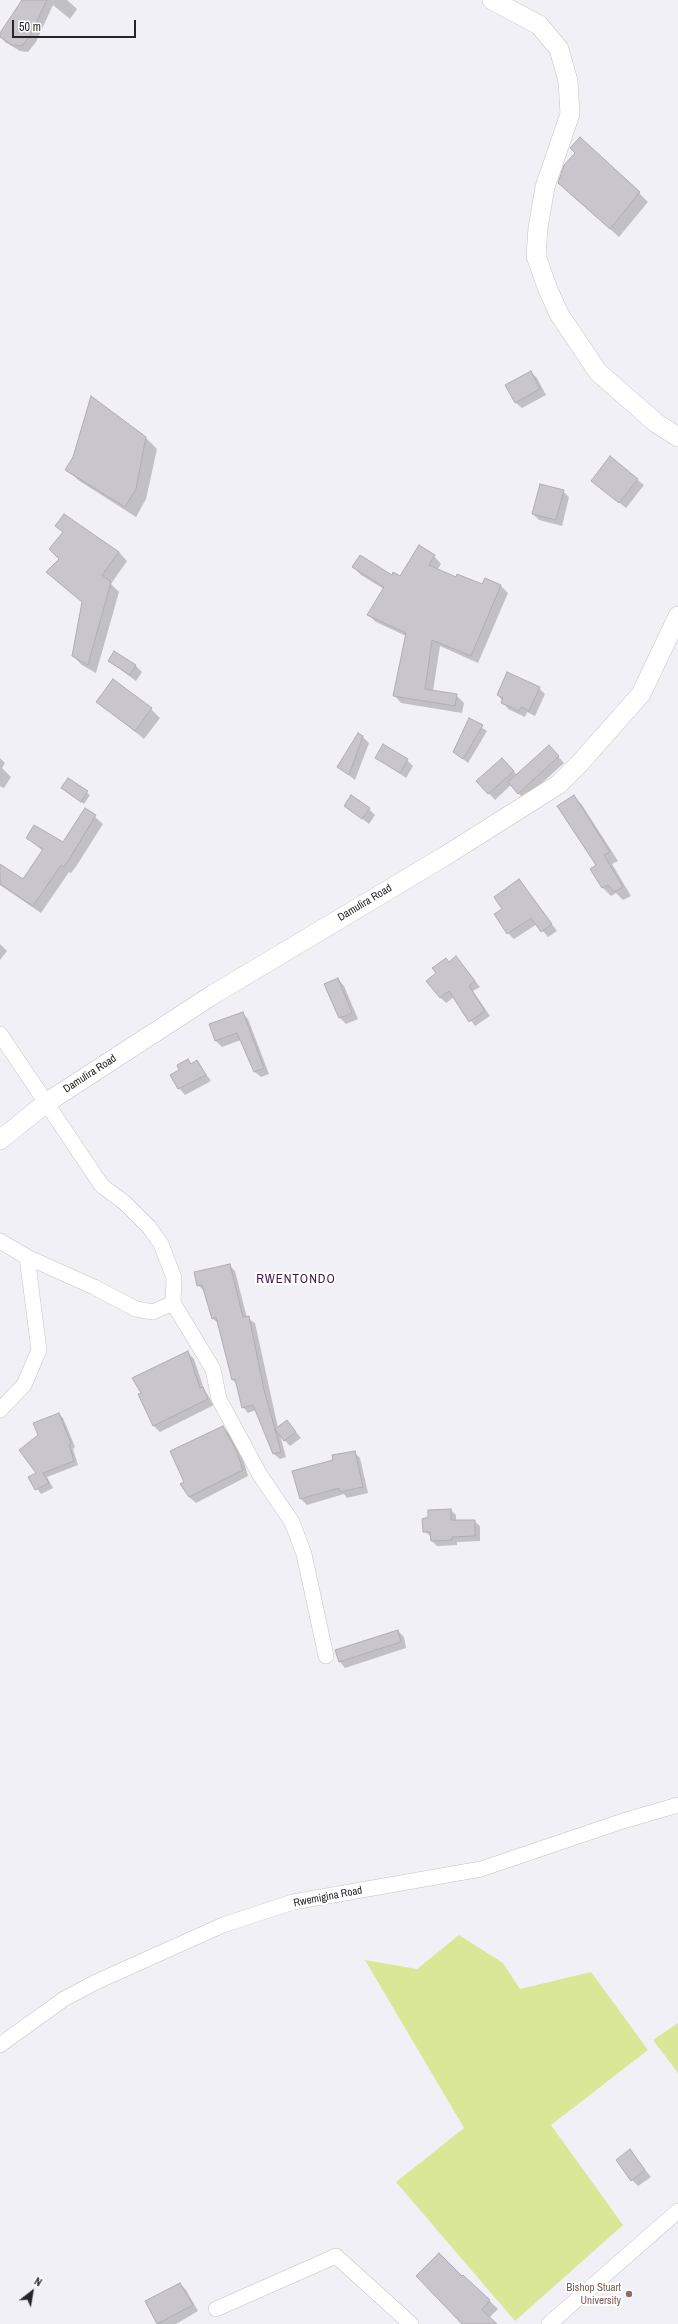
<!DOCTYPE html>
<style>
body{margin:0}
#map{position:relative;width:678px;height:2324px;overflow:hidden;background:#f2f0f7;font-family:"Archivo Narrow",sans-serif}
canvas{display:block}
.north{position:absolute;left:12px;top:2272px;width:40px;height:40px;-webkit-text-stroke:3px #fff;paint-order:stroke;rotate:31deg;font-size:11px;font-weight:700;line-height:16px;text-align:center;color:#262628}
.north::after{content:'';display:block;margin:auto;width:14px;height:18px;background:#262628;clip-path:polygon(50% 0,100% 100%,50% 72%,0 100%)}
.scale{position:absolute;left:12px;top:20px;width:124px;height:18px;box-sizing:border-box;border:2px solid #262628;border-top:0;padding-left:5px;font-size:12px;line-height:14px;white-space:nowrap;color:#262628;-webkit-text-stroke:3px #fff;paint-order:stroke}
</style>
<div id="map">
<canvas width="678" height="2324"></canvas>
<div class="north">N</div>
<div class="scale">50 m</div>
</div>
<script>
const ctx = document.querySelector('canvas').getContext('2d');
ctx.lineJoin = 'round';
function fillPath(path, color) { ctx.fillStyle = color; ctx.fill(path, 'evenodd'); }
const toPath = rows => new Path2D(rows.map(r => 'M' + r).join(''));
function trace(path, color, width, dash) { ctx.strokeStyle = color; ctx.lineWidth = width; ctx.lineCap = dash ? 'butt' : 'round'; ctx.setLineDash(dash || []); ctx.stroke(path); }
function label(font, color, halo, rows, align = 'center') {
  ctx.font = font + ' "Archivo Narrow",sans-serif'; ctx.lineWidth = 4; ctx.setLineDash([]); ctx.textBaseline = 'middle'; ctx.strokeStyle = halo; ctx.fillStyle = color; for (const [text, x, y, turn = 0] of rows) {
    ctx.save(); ctx.translate(x, y); ctx.rotate((+turn || 0) * Math.PI / 180); ctx.textAlign = isNaN(turn) ? turn : align; if (halo) ctx.strokeText(text, 0, 0); ctx.fillText(text, 0, 0); ctx.restore();
  }
}
fillPath(toPath([
 [459,1935,503,1963,520,1989,591,1972,648,2050,551,2125,623,2225,515,2321,396,2182,464,2128,365,1960,417,1969],
 [678,2023,678,2073,653,2040]
]), '#dae796');
fillPath(toPath([
 [23,0,67,0,77,9,70,19,53,5,36,42,28,52,20,51,5,42,0,35],
 [569,192,639,193,648,202,619,237],
 [531,372,537,378,546,395,522,408,515,402],
 [146,438,157,449,146,499,136,517,78,480,67,469],
 [610,458,644,485,626,508,592,481],
 [563,491,569,497,562,526,539,520,533,514],
 [56,526,119,552,127,561,111,584,119,592,96,673,82,665,73,656,83,603,47,572,61,559,64,533],
 [434,556,441,564,437,570,456,579,483,585,500,585,508,593,478,663,440,646,433,691,456,695,464,703,462,713,401,703,394,695,406,636,376,622,368,615,384,589,361,575,353,567,400,578],
 [109,661,136,666,142,672,136,681],
 [539,688,545,694,535,716,527,712,525,717,508,709,498,695],
 [98,702,151,709,160,718,144,739],
 [470,720,487,731,468,763,454,752],
 [362,736,369,743,355,780,338,767],
 [555,753,564,763,524,799,511,785,495,800,478,781,508,765,517,775],
 [376,757,407,760,413,766,406,778],
 [0,758,5,763,2,768,11,777,4,788,0,786],
 [68,779,90,795,84,804,65,791],
 [574,796,582,805,618,861,612,864,631,896,623,900,616,893,611,896,603,888,592,869,597,866],
 [346,806,369,809,375,815,369,824],
 [86,809,103,824,77,865,71,873,69,872,41,913,0,885,0,865,23,881,43,851,27,838,63,844],
 [519,880,557,931,548,937,537,924,514,939,508,933,504,909],
 [0,944,7,951,0,960],
 [456,957,480,987,473,991,490,1016,475,1026,454,997,446,1003,441,998,438,973],
 [338,979,344,986,358,1019,346,1024,340,1018],
 [242,1013,248,1019,269,1074,261,1077,255,1072,241,1040,222,1047,216,1041,210,1025],
 [188,1061,192,1064,197,1061,211,1081,185,1095,179,1088,180,1071],
 [229,1265,235,1271,247,1318,255,1323,278,1428,287,1421,301,1438,290,1446,280,1435,286,1457,280,1459,274,1454,256,1410,248,1413,243,1407,237,1384,233,1380,219,1324,212,1318,204,1291,198,1285],
 [188,1353,194,1359,204,1389,214,1405,160,1432,154,1426,139,1394],
 [59,1414,63,1418,75,1447,73,1449,78,1465,47,1477,53,1488,41,1494,29,1477,37,1473,39,1436],
 [223,1427,229,1433,243,1459,248,1476,196,1503,189,1497,186,1483],
 [354,1452,360,1458,368,1493,347,1498,344,1494,307,1505,301,1499,293,1472,334,1461],
 [451,1510,456,1515,456,1521,474,1521,480,1526,480,1541,457,1542,457,1545,437,1546,432,1541,432,1537,424,1531],
 [398,1631,404,1637,406,1648,345,1668,340,1662,336,1651],
 [630,2151,651,2177,638,2186,632,2180],
 [463,2276,498,2309,489,2318,495,2324,464,2324],
 [180,2284,186,2290,198,2311,176,2324,158,2324,146,2301]
]), '#0003');
const building = toPath([
 [22,0,47,0,30,36,22,46,12,45,0,37,0,33,22,0],
 [580,137,640,192,610,229,558,183,564,165,575,153,570,148,580,137],
 [531,371,540,389,515,403,505,385,531,371],
 [91,396,146,437,136,489,125,507,65,470,73,457,91,396],
 [610,456,638,479,619,503,591,481,610,456],
 [540,484,564,490,556,520,532,514,540,484],
 [64,514,119,552,102,575,111,582,88,665,72,656,82,602,46,572,59,559,49,549,63,532,55,526,64,514],
 [419,545,435,555,429,565,456,577,457,574,482,584,485,578,501,585,471,656,432,640,425,689,457,694,455,706,393,696,406,633,367,615,384,587,352,567,360,555,392,575,393,572,400,576,419,545],
 [114,651,136,665,130,675,108,661,114,651],
 [507,672,540,687,529,711,521,707,519,711,501,703,503,698,497,695,507,672],
 [113,679,152,708,135,731,96,702,113,679],
 [469,718,483,725,463,759,453,752,469,718],
 [358,733,363,736,349,775,337,767,358,733],
 [383,744,408,759,400,773,375,758,383,744],
 [549,745,559,756,518,794,508,782,549,745],
 [502,758,514,771,488,794,476,781,502,758],
 [68,778,88,791,81,802,61,788,68,778],
 [351,795,370,808,362,819,344,806,351,795],
 [574,795,610,852,604,855,623,887,614,892,608,885,602,888,590,869,596,865,557,806,574,795],
 [85,808,96,815,70,858,64,867,61,865,33,906,0,884,0,864,23,879,43,849,26,838,34,825,63,842,85,808],
 [519,879,552,924,541,932,531,918,507,934,494,914,502,909,494,897,519,879],
 [456,956,475,981,469,986,485,1011,469,1022,449,991,440,998,426,981,436,973,432,968,446,958,449,962,456,956],
 [338,978,352,1013,339,1018,324,984,338,978],
 [243,1012,264,1068,254,1072,237,1033,215,1041,209,1024,243,1012],
 [188,1059,191,1064,197,1060,206,1075,178,1089,170,1075,179,1070,177,1065,188,1059],
 [230,1264,243,1317,249,1316,264,1390,275,1429,287,1420,296,1432,284,1441,275,1429,281,1452,273,1454,253,1405,242,1408,235,1379,232,1380,216,1317,212,1319,202,1285,197,1286,194,1272,230,1264],
 [188,1351,200,1388,203,1387,208,1399,153,1426,138,1394,141,1393,132,1378,188,1351],
 [59,1413,71,1443,69,1444,74,1461,43,1473,49,1483,35,1490,28,1477,36,1473,19,1450,38,1435,33,1423,59,1413],
 [223,1426,237,1452,243,1470,189,1497,180,1484,184,1482,170,1451,223,1426],
 [355,1451,363,1487,340,1492,339,1488,300,1499,292,1471,333,1460,332,1455,355,1451],
 [451,1509,451,1520,475,1520,475,1536,452,1537,452,1540,431,1541,430,1532,423,1532,422,1519,428,1517,428,1510,451,1509],
 [398,1630,401,1642,339,1662,335,1650,398,1630],
 [630,2149,645,2170,631,2181,616,2160,630,2149],
 [439,2253,462,2276,463,2275,490,2300,482,2310,497,2324,462,2324,416,2276,439,2253],
 [180,2283,193,2305,157,2324,145,2301,180,2283]
]);
fillPath(building, '#c8c6cc');
trace(building, '#afadb3', 1);
const minor = toPath([
 [0,1034,102,1186,125,1203,149,1227,161,1244,174,1278,173,1303,213,1369,219,1399,260,1475,292,1522,304,1554,326,1656],
 [0,1241,27,1257,94,1287,136,1309,153,1312,173,1303],
 [0,1410,24,1385,39,1350,27,1257],
 [0,2045,64,1999,96,1982,223,1925,293,1902,481,1869,623,1821,678,1805],
 [216,2309,336,2256,411,2324],
 [549,2324,678,2211]
]);
const tertiary = toPath([
 [492,0,539,25,559,49,568,81,570,114,545,187,538,228,536,256,547,287,559,314,598,372,656,423,678,437],
 [0,1140,46,1103,214,994,445,856,559,784,580,763,641,694,678,616]
]);
trace(minor, '#c4c2c8', 16);
trace(tertiary, '#c4c2c8', 20);
trace(minor, '#fff', 15);
trace(tertiary, '#fff', 19);
for (const [x, y, r, color] of [
 [629,2294,4,"#8d6e63"]
]) { const dot = new Path2D(); dot.arc(x, y, r, 0, 2 * Math.PI); ctx.fillStyle = color; ctx.fill(dot); trace(dot, '#fff', 1.5); }
label('11px', '#262628', '#fff', [
 ["Damulira Road",365,903,-31],
 ["Damulira Road",90,1074,-33],
 ["Rwemigina Road",328,1897,-11]
]);
label('11px', '#785e54', '#fff', [
 ["Bishop Stuart",621,2288],
 ["University",621,2301]
], 'right');
ctx.letterSpacing = '1px';
label('13px', '#421649', '#fff', [
 ["RWENTONDO",296,1280]
]);
ctx.letterSpacing = '0px';
</script>
